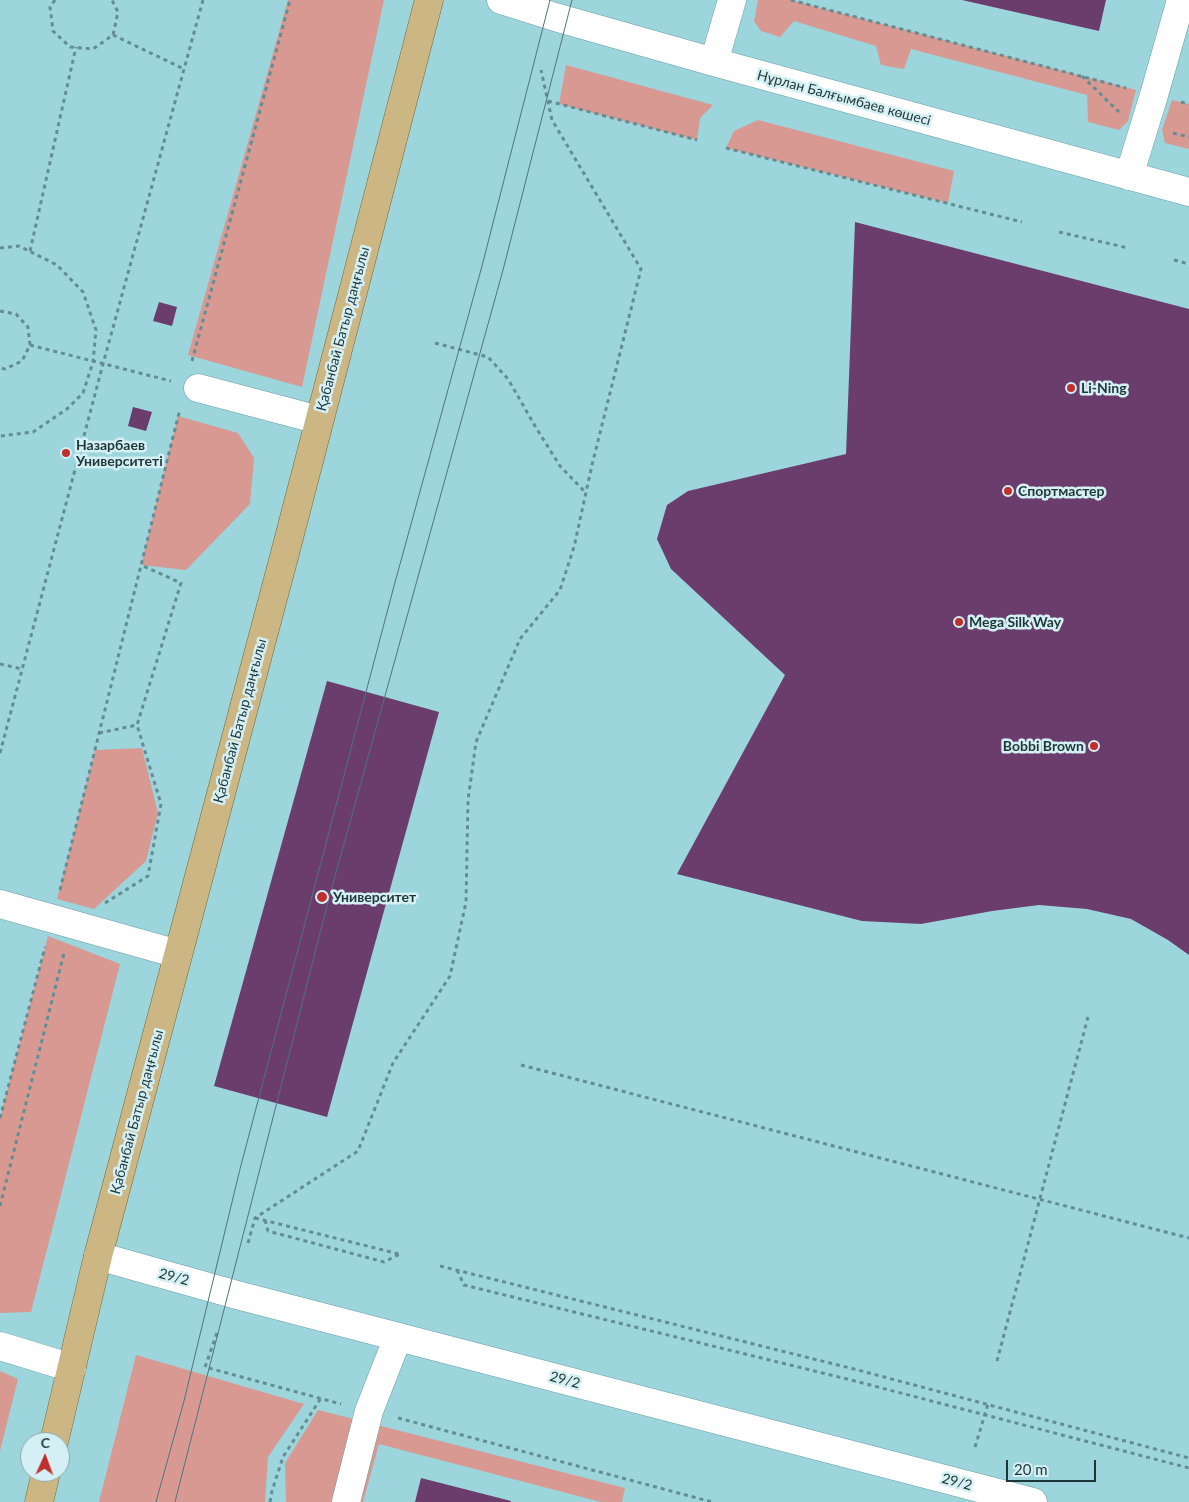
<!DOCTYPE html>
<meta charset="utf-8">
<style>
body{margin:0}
#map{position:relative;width:1189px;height:1502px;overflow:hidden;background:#9dd5dd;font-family:Lato,sans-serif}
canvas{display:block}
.north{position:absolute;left:20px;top:1432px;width:50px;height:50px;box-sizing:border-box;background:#d5f0f4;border:1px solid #8ca6a9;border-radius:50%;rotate:2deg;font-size:14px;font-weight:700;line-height:20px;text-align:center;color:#1f3639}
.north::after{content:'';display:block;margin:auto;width:18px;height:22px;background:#be2f2e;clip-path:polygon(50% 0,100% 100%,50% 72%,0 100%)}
.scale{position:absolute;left:1006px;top:1460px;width:90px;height:22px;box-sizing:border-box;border:2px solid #1f3639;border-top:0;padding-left:6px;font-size:15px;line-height:18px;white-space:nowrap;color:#1f3639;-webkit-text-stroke:4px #d5f0f4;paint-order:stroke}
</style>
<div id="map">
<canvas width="1189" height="1502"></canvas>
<div class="north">С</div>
<div class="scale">20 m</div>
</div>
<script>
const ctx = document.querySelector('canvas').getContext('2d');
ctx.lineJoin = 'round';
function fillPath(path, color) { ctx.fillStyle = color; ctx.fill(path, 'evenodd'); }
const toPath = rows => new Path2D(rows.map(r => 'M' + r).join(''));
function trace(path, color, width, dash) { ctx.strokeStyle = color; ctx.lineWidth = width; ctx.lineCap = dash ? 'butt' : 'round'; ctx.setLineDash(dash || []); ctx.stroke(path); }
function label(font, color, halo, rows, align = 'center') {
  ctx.font = font + ' Lato,sans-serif'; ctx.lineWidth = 5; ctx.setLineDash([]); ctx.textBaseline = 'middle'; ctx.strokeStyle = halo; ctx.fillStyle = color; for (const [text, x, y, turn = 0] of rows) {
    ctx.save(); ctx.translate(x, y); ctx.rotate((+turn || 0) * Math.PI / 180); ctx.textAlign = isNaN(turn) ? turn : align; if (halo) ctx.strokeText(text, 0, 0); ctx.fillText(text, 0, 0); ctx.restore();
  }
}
fillPath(toPath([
 [288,0,384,0,302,387,188,355],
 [758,0,791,0,1136,90,1128,121,1119,130,1088,122,1087,95,911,49,904,69,881,65,876,46,794,21,780,37,761,31,754,21],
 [566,65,713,105,700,118,697,140,559,104],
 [1172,100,1189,104,1189,149,1165,143,1162,130],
 [758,120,954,171,948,203,726,148,734,131],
 [178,416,238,433,254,458,250,504,186,570,141,565],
 [142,748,158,813,146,861,94,909,57,899,95,750],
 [48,936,120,964,31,1312,0,1313,0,1118],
 [136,1355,304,1404,268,1457,265,1502,99,1502],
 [0,1371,18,1379,0,1451],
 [318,1410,625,1488,622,1502,601,1502,379,1444,363,1502,286,1502,285,1463]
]), '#d89992');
fillPath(toPath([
 [962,0,1106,0,1099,31],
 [855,222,1189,309,1189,955,1168,940,1131,919,1087,909,1039,905,992,911,921,924,862,921,677,874,785,675,671,569,657,539,667,505,688,491,846,454],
 [159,302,177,307,172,326,153,321],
 [133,407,152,412,146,431,128,426],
 [327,681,439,712,327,1117,214,1086],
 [421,1478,511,1501,511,1502,415,1502]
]), '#6b3d6c');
const minor = toPath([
 [501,0,555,17,714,62,1189,192],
 [714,62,732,0],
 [1129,176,1154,95,1181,0],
 [198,388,319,420],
 [0,904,178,954],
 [98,1256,237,1295,1033,1502],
 [0,1346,72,1368],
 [346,1502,369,1411,398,1337]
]);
const major = toPath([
 [54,1442,98,1256,284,557,429,0],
 [39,1502,46,1472]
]);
trace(minor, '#679ea5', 29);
trace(major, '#786a34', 29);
trace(toPath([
 [55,0,50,7,53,31,70,47,93,49,113,35,118,12,112,0],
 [791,0,1126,88],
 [113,35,184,69],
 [1082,76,1119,112],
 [548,101,697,140],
 [1181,102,1189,104],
 [1173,133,1189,137],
 [726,148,1022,222],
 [1059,232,1128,248],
 [0,248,19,246,57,265,83,292,96,330,93,362,83,393,67,409,33,432,0,436],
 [30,251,76,47],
 [1174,260,1189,264],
 [0,311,16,314,28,327,30,345,22,361,5,369,0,368],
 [435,343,488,357,508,379,535,426,560,466,586,493],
 [30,345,171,381],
 [192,361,290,0],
 [0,664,22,669],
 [99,733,137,725,181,583,141,565],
 [0,753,103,364,203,0],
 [60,890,180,409],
 [105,903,148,876,161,804,137,725],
 [521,1065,1189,1238],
 [0,1118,45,947],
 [0,1206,64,953],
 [255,1218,399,1254],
 [265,1220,268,1231,384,1262,400,1254],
 [248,1243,255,1218,358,1151,393,1063,450,976,466,902,468,800,476,742,520,639,560,590,574,547,592,465,641,269,552,120,541,70],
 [440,1266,854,1369,1189,1458],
 [457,1270,464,1285,847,1379,1189,1468],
 [217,1333,205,1367,341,1404],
 [997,1361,1088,1017],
 [398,1418,712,1502],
 [975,1447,988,1404],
 [270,1502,272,1491,283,1457,321,1398]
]), '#648d93', 3, [4, 4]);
trace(minor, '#fff', 28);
trace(major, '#cbb684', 28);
trace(toPath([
 [156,1502,184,1401,240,1169,394,586,482,266,550,0],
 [175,1502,329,898,503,270,572,0]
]), '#507479', 1);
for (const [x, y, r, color] of [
 [1071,388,5,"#be2f2e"],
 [66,453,5,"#be2f2e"],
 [1008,491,5,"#be2f2e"],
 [959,622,5,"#be2f2e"],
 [1094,746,5,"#be2f2e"],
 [322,897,6,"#be2f2e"]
]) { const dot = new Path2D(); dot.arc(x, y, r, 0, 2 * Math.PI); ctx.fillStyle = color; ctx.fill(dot); trace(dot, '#d5f0f4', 2); }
label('14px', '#1f3639', '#d5f0f4', [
 ["Нұрлан Балғымбаев көшесі",844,98,15],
 ["Қабанбай Батыр даңғылы",343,329,-75],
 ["Қабанбай Батыр даңғылы",240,721,-75],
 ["Қабанбай Батыр даңғылы",137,1112,-75],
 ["29/2",174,1277,15],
 ["29/2",565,1380,15],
 ["29/2",957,1482,15]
]);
label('bold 14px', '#1f3639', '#d5f0f4', [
 ["Li-Ning",1081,388],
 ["Назарбаев",76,445],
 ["Университеті",76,461],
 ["Спортмастер",1018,491],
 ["Mega Silk Way",969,622],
 ["Bobbi Brown",1084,746,"right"],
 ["Университет",333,897]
], 'left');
</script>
